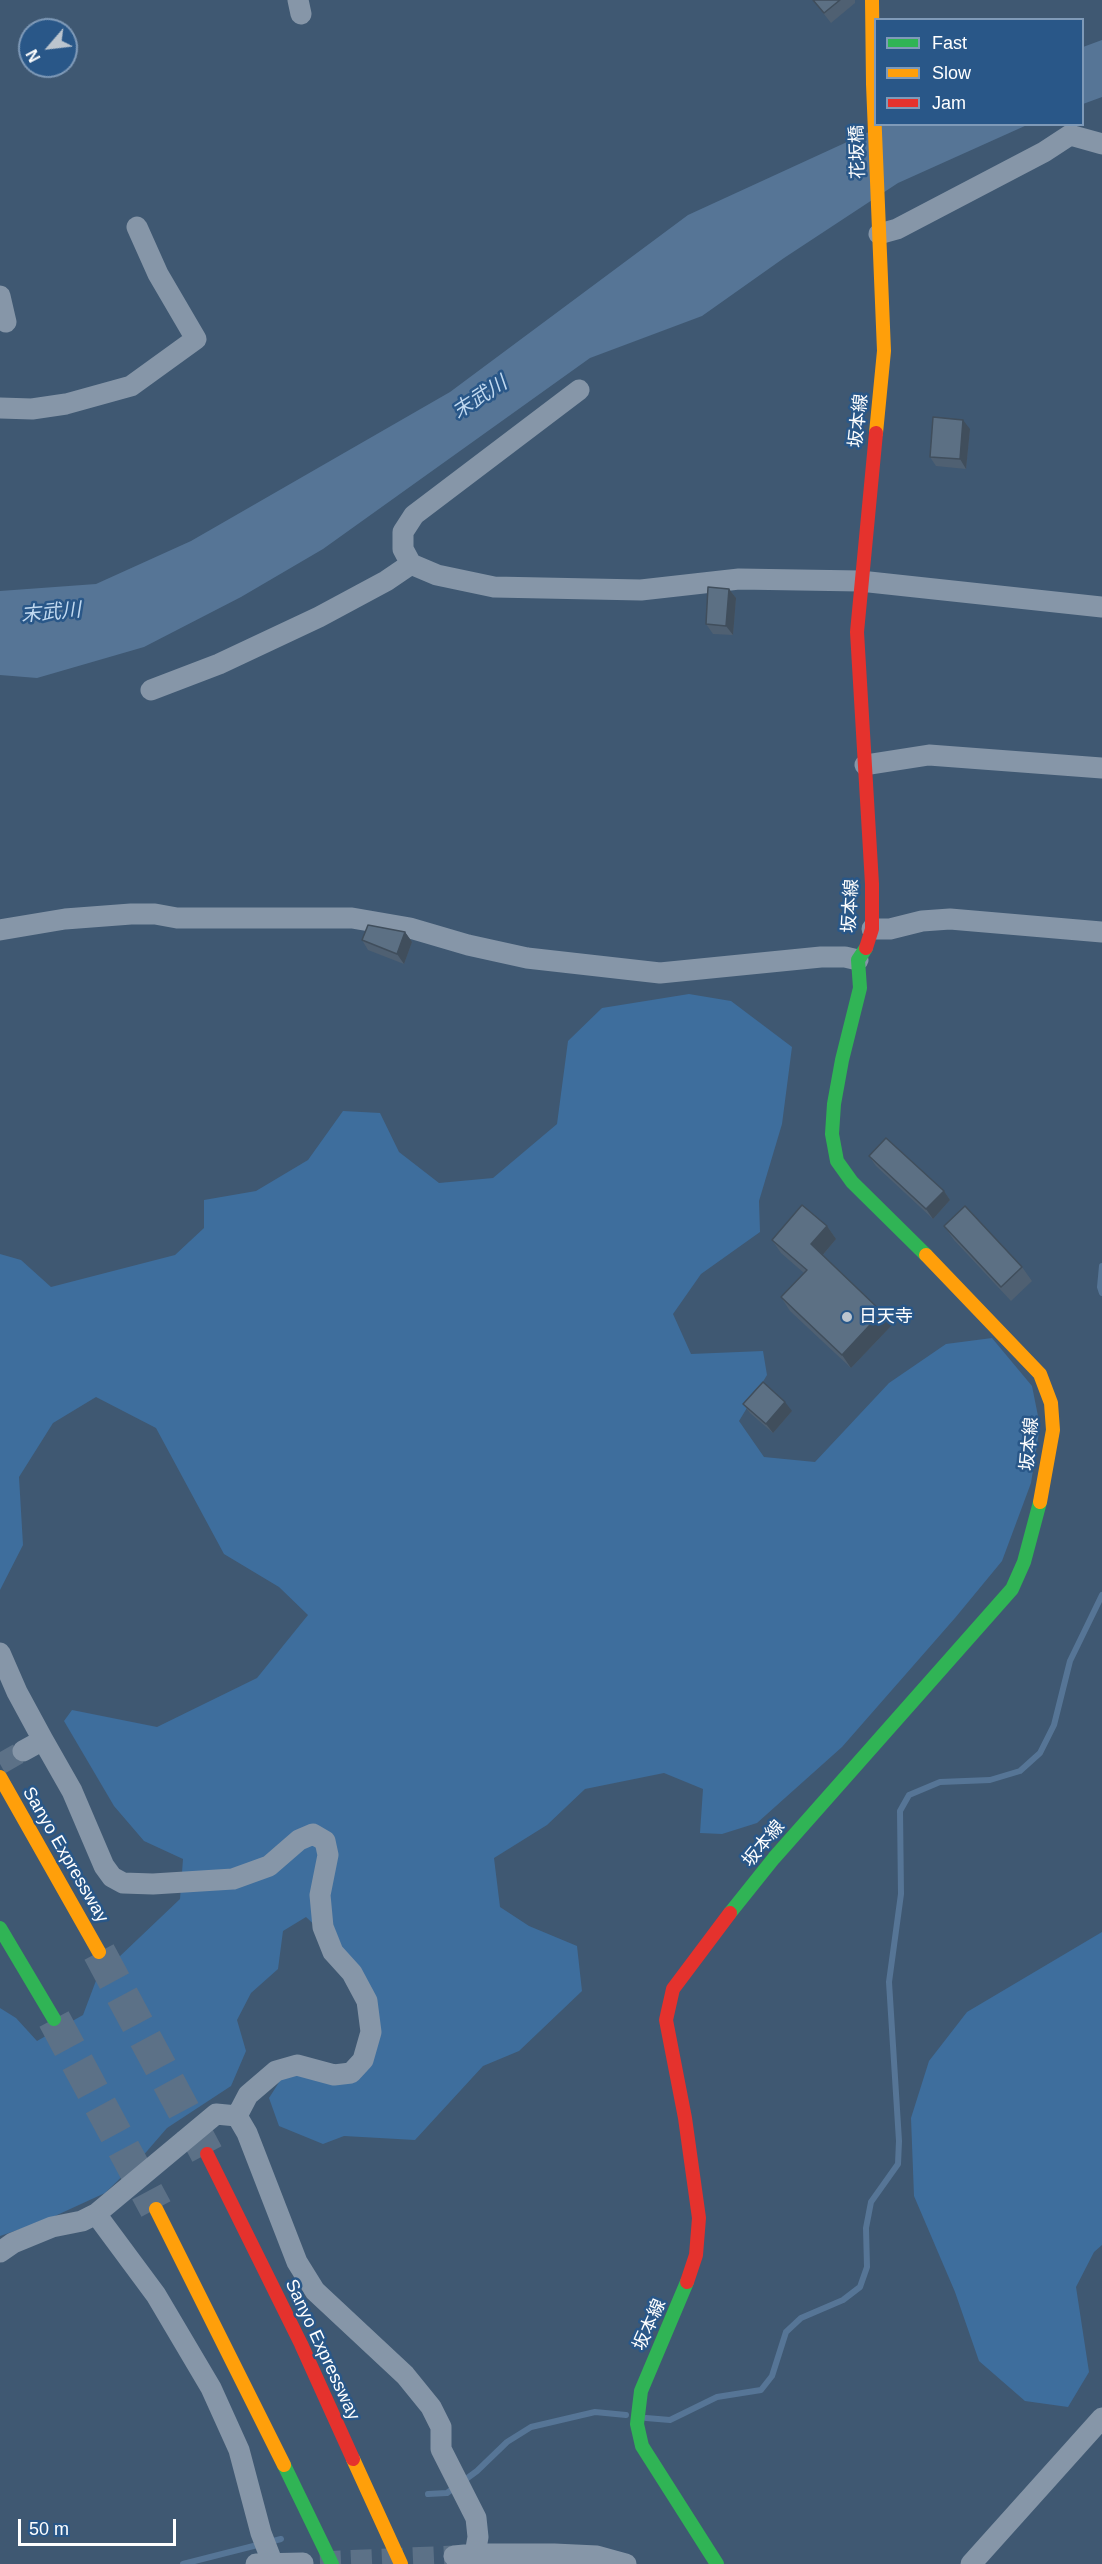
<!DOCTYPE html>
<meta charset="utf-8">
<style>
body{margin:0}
#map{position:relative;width:1102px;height:2564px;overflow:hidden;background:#3f5872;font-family:Helvetica,sans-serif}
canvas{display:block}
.legend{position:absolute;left:874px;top:18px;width:210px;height:108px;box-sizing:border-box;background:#295788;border:2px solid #7f9ab8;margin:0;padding:8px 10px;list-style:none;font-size:18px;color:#fff}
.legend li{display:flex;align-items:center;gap:12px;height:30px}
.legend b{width:30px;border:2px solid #7f9ab8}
.north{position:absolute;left:18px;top:18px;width:60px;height:60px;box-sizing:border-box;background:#295788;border:2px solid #7f9ab8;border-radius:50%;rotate:242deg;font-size:16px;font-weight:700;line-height:24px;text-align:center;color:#fff}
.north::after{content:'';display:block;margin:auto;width:21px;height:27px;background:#bcc5ce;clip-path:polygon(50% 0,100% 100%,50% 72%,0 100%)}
.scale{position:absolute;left:18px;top:2519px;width:158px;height:27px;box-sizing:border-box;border:3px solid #fff;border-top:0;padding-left:8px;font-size:18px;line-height:21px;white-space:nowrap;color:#fff;-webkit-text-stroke:4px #295788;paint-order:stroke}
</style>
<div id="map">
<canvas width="1102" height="2564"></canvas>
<ul class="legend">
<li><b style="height:8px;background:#30b455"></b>Fast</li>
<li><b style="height:8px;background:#ff9f0a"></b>Slow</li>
<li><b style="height:8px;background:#e5322d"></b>Jam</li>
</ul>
<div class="north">N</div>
<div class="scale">50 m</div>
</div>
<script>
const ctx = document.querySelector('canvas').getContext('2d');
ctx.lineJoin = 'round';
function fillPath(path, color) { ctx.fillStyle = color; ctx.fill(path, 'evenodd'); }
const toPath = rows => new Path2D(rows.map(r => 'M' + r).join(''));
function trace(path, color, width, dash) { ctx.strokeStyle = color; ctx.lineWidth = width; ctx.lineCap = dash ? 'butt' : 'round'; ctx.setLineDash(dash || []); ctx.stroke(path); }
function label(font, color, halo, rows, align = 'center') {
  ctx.font = font + ' Helvetica,"Noto Sans JP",sans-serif'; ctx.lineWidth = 5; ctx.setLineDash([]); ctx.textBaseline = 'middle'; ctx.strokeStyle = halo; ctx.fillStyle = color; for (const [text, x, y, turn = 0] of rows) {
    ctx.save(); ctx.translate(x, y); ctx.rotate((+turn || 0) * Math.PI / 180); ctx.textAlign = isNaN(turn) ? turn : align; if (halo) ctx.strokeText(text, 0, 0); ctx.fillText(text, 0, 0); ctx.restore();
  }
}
fillPath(toPath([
 [689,994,731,1001,792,1047,782,1124,759,1201,760,1232,701,1274,673,1314,691,1354,763,1351,767,1375,739,1421,764,1457,815,1462,889,1383,946,1344,992,1338,1032,1386,1040,1426,1031,1483,1002,1561,955,1618,842,1747,757,1823,722,1834,700,1833,703,1789,664,1773,585,1789,547,1825,494,1858,500,1907,529,1926,577,1946,582,1991,519,2051,483,2066,415,2140,344,2136,323,2144,279,2126,269,2098,283,2076,312,2076,344,2083,371,2066,380,2026,339,1948,306,1917,283,1931,278,1969,251,1993,237,2020,246,2051,231,2086,167,2128,141,2158,105,2193,44,2221,0,2236,0,2008,16,2018,37,2041,83,2015,97,1978,180,1899,183,1859,144,1841,114,1806,64,1721,72,1710,157,1727,257,1678,308,1615,279,1587,224,1554,156,1428,96,1397,53,1423,19,1477,23,1545,0,1590,0,1254,21,1260,51,1287,175,1255,204,1228,204,1200,256,1191,308,1160,343,1111,380,1113,399,1152,439,1183,493,1178,557,1124,568,1041,602,1008],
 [1102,1932,1102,2245,1094,2252,1076,2287,1089,2372,1068,2407,1025,2401,979,2361,955,2292,914,2196,911,2118,929,2061,967,2012]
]), '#3e6e9d');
fillPath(toPath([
 [1102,40,1102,97,1083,104,1083,47],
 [884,125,1027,125,898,183,784,258,702,316,590,358,323,549,241,597,144,647,37,678,0,675,0,591,96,584,191,541,450,392,688,215]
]), '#567596');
trace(toPath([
 [1102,1266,1100,1287,1102,1293],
 [646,2418,670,2420,717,2397,761,2390,772,2376,786,2332,801,2318,843,2300,860,2287,867,2267,866,2228,871,2202,898,2164,899,2141,889,1982,901,1894,900,1811,909,1795,940,1782,990,1780,1020,1771,1040,1753,1054,1725,1070,1661,1102,1595],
 [428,2494,447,2493,477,2471,507,2442,531,2427,595,2412,626,2415],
 [183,2564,281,2539]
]), '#567596', 6);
trace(toPath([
 [0,1764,23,1751],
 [320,2562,454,2556]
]), '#5c7187', 21, [21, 10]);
trace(toPath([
 [99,1952,207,2154],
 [54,2019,156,2209]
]), '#5c7187', 33, [33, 16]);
trace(toPath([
 [298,0,301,14],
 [879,234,897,229,1044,152,1070,135,1102,144],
 [0,296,6,322],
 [579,390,414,515,403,532,403,549,411,564,437,575,494,587,641,590,739,579,860,581,1102,607],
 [0,408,32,409,66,404,131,386,196,339,158,274,137,227],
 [151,690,219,664,319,617,386,581,411,564],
 [865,765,929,755,1102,768],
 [872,929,890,929,922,921,950,919,1102,932],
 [0,930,65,919,131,914,155,914,177,918,352,918,410,928,468,945,527,958,660,973,821,957,845,957,858,960],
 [0,1653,17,1692,43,1740],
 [23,1751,43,1740,72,1791,104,1866,112,1877,123,1883,153,1884,233,1879,269,1866,299,1840,313,1834,325,1841,328,1855,320,1895,323,1927,333,1952,352,1973,367,2001,371,2032,363,2060,351,2073,334,2075,297,2065,276,2071,248,2095,237,2116],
 [96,2214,156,2295,211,2388,239,2450,261,2533,273,2564],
 [0,2252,13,2243,52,2227,82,2221,96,2214,216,2114,237,2116,247,2133,297,2262,315,2291,405,2375,431,2407,441,2427,441,2449,476,2518,478,2537,475,2554],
 [454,2556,475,2554,554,2554,597,2556,626,2564],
 [256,2564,303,2563],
 [971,2564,1102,2418]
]), '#8696a8', 21);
trace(toPath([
 [866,948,858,960,860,988,842,1060,834,1104,832,1134,837,1161,852,1182,926,1255],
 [730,1913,774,1858,1012,1589,1024,1562,1040,1502],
 [0,1928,54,2019],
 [687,2282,641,2391,637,2424,642,2446,717,2564],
 [284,2465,332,2564]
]), '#30b455', 14);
trace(toPath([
 [872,0,873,84,884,351,876,433],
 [926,1255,1040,1374,1051,1403,1053,1430,1040,1502],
 [0,1777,99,1952],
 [156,2209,284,2465],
 [353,2459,401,2564]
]), '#ff9f0a', 14);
trace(toPath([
 [866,948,872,929,872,884,857,632,876,433],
 [207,2154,301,2344,353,2459],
 [687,2282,696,2255,699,2218,685,2118,666,2020,673,1989,730,1913]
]), '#e5322d', 14);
fillPath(toPath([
 [813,0,855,0,855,3,831,23],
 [970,429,966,469,936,466,930,457],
 [729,589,736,598,733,635,713,634,706,624],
 [405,932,412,942,404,964,368,950,362,940],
 [869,1156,944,1191,950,1200,933,1219,876,1166],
 [827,1226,836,1239,823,1255,892,1325,851,1368,790,1311,781,1297,804,1273,781,1253,772,1240],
 [944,1226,1022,1267,1032,1281,1011,1301,954,1240],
 [743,1404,792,1411,773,1433,750,1413]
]), '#4f6072');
fillPath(toPath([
 [963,420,970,429,966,469,960,459],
 [729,589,736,598,733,635,726,626],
 [405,932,412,942,404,964,397,954],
 [944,1191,950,1200,933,1219,926,1209],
 [827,1226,836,1239,821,1257,811,1244],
 [882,1312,892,1325,851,1368,842,1355],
 [785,1402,792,1411,773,1433,766,1424]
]), '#404e5c');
const building = toPath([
 [813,0,840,0,824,13,813,0],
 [933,417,963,420,960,459,930,457,933,417],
 [708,587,729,589,726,626,706,624,708,587],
 [368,925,405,932,397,954,362,940,368,925],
 [886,1138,944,1191,926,1209,869,1156,886,1138],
 [802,1205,827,1226,811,1244,882,1312,842,1355,781,1297,807,1270,772,1240,802,1205],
 [965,1206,1022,1267,1001,1287,944,1226,965,1206],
 [763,1382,785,1402,766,1424,743,1404,763,1382]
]);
fillPath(building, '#5c7084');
trace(building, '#404e5c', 1.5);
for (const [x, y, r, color] of [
 [847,1317,6,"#bcc5ce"]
]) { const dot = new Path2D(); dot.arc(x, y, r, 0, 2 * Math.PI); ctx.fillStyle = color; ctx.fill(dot); trace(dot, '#295788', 2); }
label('18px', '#fff', '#295788', [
 ["花坂橋",858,152,-92],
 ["坂本線",859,421,-84],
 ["坂本線",851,906,-87],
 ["坂本線",1030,1444,-85],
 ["坂本線",764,1844,-50],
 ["Sanyo Expressway",65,1855,60],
 ["坂本線",650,2325,-66],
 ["Sanyo Expressway",322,2350,65]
]);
label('18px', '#fff', '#295788', [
 ["日天寺",859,1317]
], 'left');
label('italic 20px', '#c1d9f0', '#295788', [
 ["末武川",480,398,-33],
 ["末武川",51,613,-5]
]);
</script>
